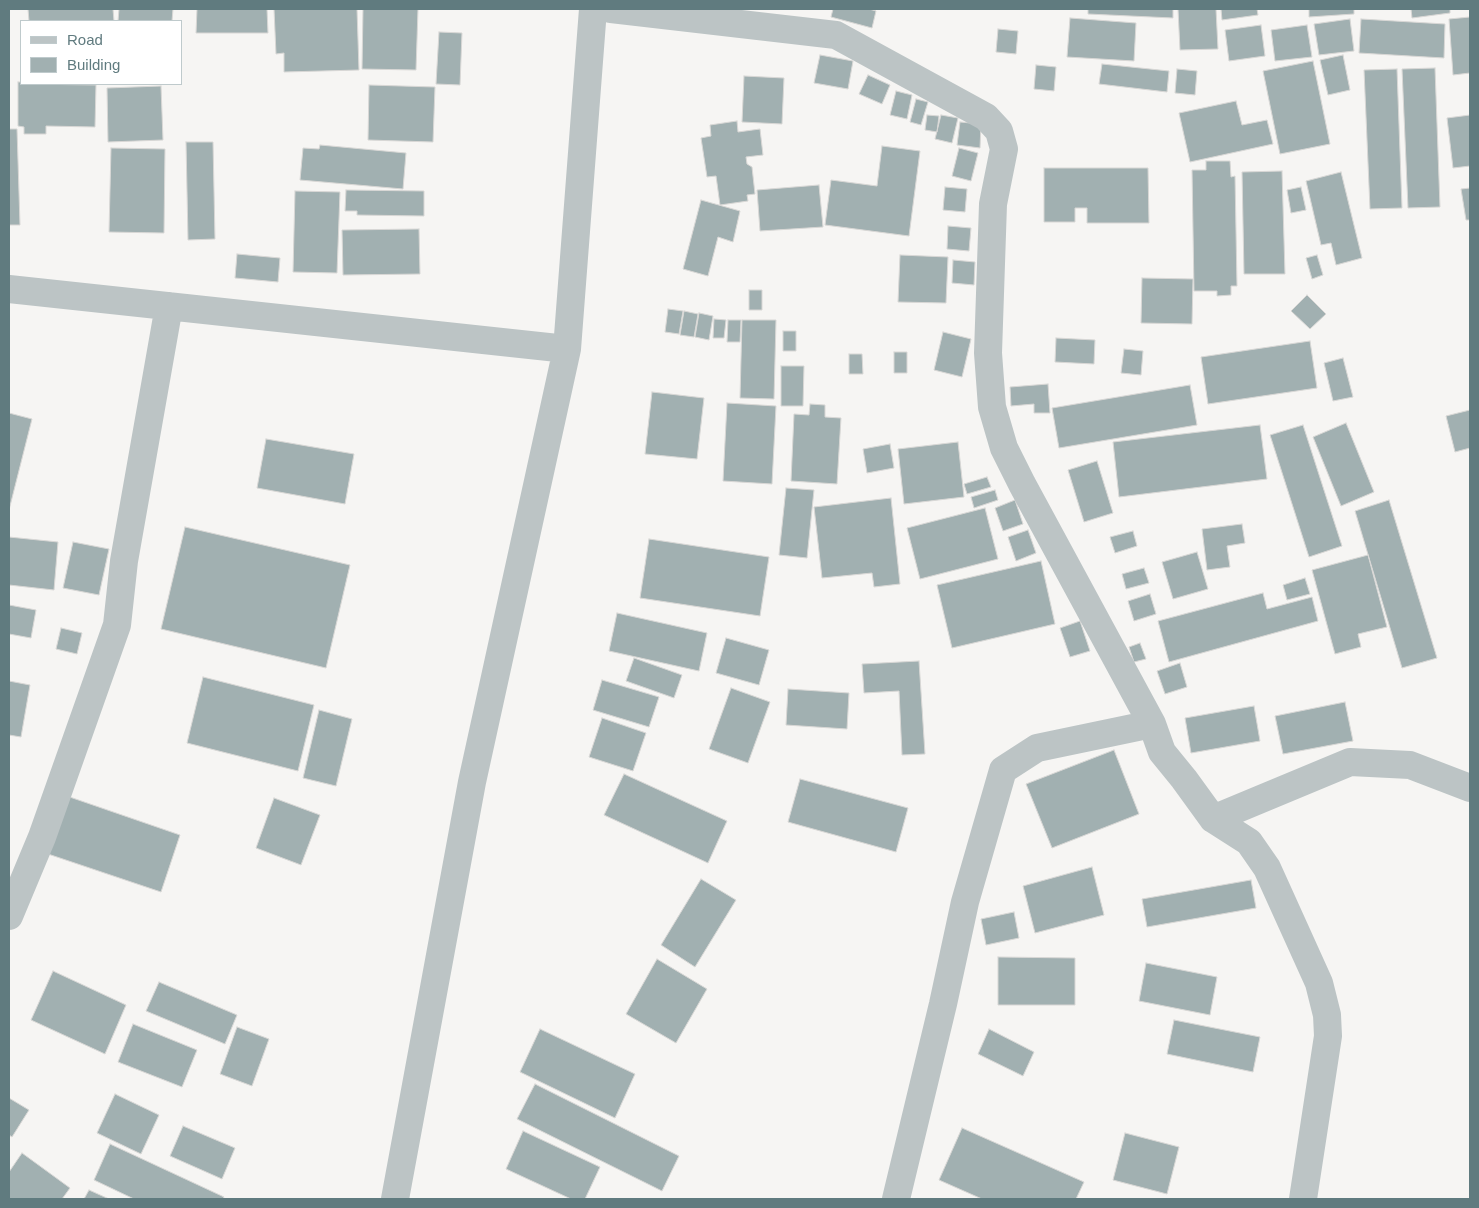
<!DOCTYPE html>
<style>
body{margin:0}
#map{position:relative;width:1479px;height:1208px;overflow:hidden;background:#f6f5f3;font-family:Arial,sans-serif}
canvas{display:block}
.frame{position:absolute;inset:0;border:10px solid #607b7f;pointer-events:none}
.legend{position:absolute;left:20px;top:20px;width:162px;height:65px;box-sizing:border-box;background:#fff;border:1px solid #bfcacc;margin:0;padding:6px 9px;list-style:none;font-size:15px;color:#607b7f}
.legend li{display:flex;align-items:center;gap:10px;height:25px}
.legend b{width:25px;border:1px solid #bfcacc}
</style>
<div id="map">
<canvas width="1479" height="1208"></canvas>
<div class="frame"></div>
<ul class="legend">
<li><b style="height:6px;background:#bcc4c5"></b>Road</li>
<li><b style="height:14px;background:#a1b0b1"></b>Building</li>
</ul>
</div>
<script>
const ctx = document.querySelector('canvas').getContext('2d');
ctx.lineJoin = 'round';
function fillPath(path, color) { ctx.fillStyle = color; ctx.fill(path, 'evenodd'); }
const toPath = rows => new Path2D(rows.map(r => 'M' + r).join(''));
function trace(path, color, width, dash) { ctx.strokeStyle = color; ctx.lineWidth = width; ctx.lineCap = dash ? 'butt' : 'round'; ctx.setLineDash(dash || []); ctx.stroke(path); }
const building = toPath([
 [28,9,113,9,114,21,29,21,28,9],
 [119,9,173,9,172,21,118,21,119,9],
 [197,9,267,9,268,33,196,33,197,9],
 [274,9,357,9,359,70,284,72,284,53,276,54,274,9],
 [363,9,418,9,416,70,362,69,363,9],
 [833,9,869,9,876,11,872,28,831,17,833,9],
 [1088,9,1173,9,1173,18,1088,14,1088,9],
 [1178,9,1216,9,1218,49,1180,50,1178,9],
 [1221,9,1257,9,1258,15,1222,20,1221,9],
 [1309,9,1354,9,1354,14,1309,17,1309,9],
 [1411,9,1450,9,1450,13,1412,18,1411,9],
 [1470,17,1470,73,1453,75,1449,19,1470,17],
 [1070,18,1136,23,1134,61,1067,57,1070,18],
 [1350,19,1354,51,1319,55,1314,24,1350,19],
 [1361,19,1445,24,1444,58,1359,53,1361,19],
 [1261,25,1265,56,1229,61,1225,30,1261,25],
 [1307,25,1312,57,1275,61,1271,30,1307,25],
 [998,29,1018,31,1016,54,996,52,998,29],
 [439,32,462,33,460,85,436,84,439,32],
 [820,55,853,61,848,89,814,83,820,55],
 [1343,55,1350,90,1328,95,1320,60,1343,55],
 [1313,61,1330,144,1280,154,1263,71,1313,61],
 [1102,64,1169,71,1167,92,1099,84,1102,64],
 [1036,65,1056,67,1054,91,1034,89,1036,65],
 [1435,68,1440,207,1408,208,1402,69,1435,68],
 [1177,69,1197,71,1195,95,1175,93,1177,69],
 [1397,69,1402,208,1370,209,1364,70,1397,69],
 [868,75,890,85,882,104,859,94,868,75],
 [744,76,784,78,782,124,742,122,744,76],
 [18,82,21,82,21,84,96,85,95,127,46,126,46,134,24,134,24,127,18,126,18,82],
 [369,85,435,87,433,142,368,140,369,85],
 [161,86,163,140,108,142,107,88,161,86],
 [896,91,912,95,907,119,890,115,896,91],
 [916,99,928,102,921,125,910,122,916,99],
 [1236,101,1242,125,1267,120,1273,144,1190,162,1179,113,1236,101],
 [927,115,939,116,937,132,925,130,927,115],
 [941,115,958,118,952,143,935,139,941,115],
 [1470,115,1470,166,1453,168,1447,118,1470,115],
 [737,121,738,132,760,129,763,155,746,157,747,164,752,167,755,194,747,195,748,201,720,205,716,176,707,177,701,138,711,136,710,125,737,121],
 [960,122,981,124,980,148,957,145,960,122],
 [9,129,17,129,20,225,9,225,9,129],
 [186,142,213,142,215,239,188,240,186,142],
 [320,145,406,153,403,189,300,180,303,148,319,149,320,145],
 [882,146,920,151,909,236,825,225,831,180,877,186,882,146],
 [111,148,165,149,164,233,109,232,111,148],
 [959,148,978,153,971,181,952,176,959,148],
 [1206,161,1230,161,1231,177,1235,176,1237,286,1231,286,1231,295,1217,296,1217,291,1194,291,1192,170,1206,170,1206,161],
 [1044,168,1148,168,1149,223,1087,223,1087,208,1075,208,1075,222,1044,222,1044,168],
 [1282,171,1285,274,1244,274,1242,172,1282,171],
 [1341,172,1362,258,1336,265,1331,243,1321,245,1306,181,1341,172],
 [819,185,823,227,760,231,757,190,819,185],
 [945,187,967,189,965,212,943,210,945,187],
 [1301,187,1306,210,1291,213,1287,190,1301,187],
 [1470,188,1470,220,1466,220,1461,189,1470,188],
 [346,190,424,191,424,216,357,215,357,211,345,211,346,190],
 [295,191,340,192,337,273,293,272,295,191],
 [701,200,740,211,733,242,718,237,708,276,683,269,701,200],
 [948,226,971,228,969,251,947,249,948,226],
 [419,229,420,274,343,275,342,230,419,229],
 [237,254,280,258,278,282,235,278,237,254],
 [900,255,948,257,946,303,898,302,900,255],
 [1317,255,1323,275,1312,279,1306,258,1317,255],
 [953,260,975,262,974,285,952,283,953,260],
 [1142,278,1193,279,1192,324,1141,323,1142,278],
 [749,290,762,290,762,310,749,310,749,290],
 [1307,295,1326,314,1310,329,1291,311,1307,295],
 [668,309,683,311,679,334,665,332,668,309],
 [684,311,698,314,694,337,680,335,684,311],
 [699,313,713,316,709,340,695,337,699,313],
 [714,319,726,320,724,338,713,338,714,319],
 [728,320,741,320,740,342,727,342,728,320],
 [742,320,776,320,774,399,740,398,742,320],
 [783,331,796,331,796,351,783,351,783,331],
 [943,332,971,339,962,377,934,370,943,332],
 [1056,338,1095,340,1094,364,1055,362,1056,338],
 [1310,341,1317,388,1208,404,1201,357,1310,341],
 [1124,349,1143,351,1141,375,1121,373,1124,349],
 [894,352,907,352,907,373,894,373,894,352],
 [849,354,862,354,863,374,849,374,849,354],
 [1343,358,1353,397,1333,401,1324,363,1343,358],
 [781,366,804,366,803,406,781,406,781,366],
 [1048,384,1050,413,1034,413,1034,404,1011,406,1010,387,1048,384],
 [1190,385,1197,425,1059,448,1052,408,1190,385],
 [652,392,704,398,697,459,645,454,652,392],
 [727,403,776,406,772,484,723,481,727,403],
 [810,404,825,405,825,417,841,418,837,484,791,481,794,414,809,415,810,404],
 [1470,410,1470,448,1455,452,1446,416,1470,410],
 [9,413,32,419,9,510,9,413],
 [1346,423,1374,492,1341,506,1313,437,1346,423],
 [1260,425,1267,479,1119,497,1113,442,1260,425],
 [1303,425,1342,546,1309,557,1270,435,1303,425],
 [266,439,354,454,345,504,257,488,266,439],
 [958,442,964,497,904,504,898,449,958,442],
 [890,444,894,468,867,473,863,449,890,444],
 [1097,461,1113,513,1084,522,1068,470,1097,461],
 [987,477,991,487,967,494,964,484,987,477],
 [786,488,814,490,807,558,779,555,786,488],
 [995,490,998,500,974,508,971,497,995,490],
 [891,498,900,584,874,587,872,573,822,578,814,507,891,498],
 [1015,500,1023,524,1003,531,995,508,1015,500],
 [1389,500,1437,658,1402,668,1355,511,1389,500],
 [985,508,998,559,920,579,907,528,985,508],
 [1242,524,1245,543,1227,546,1230,567,1207,570,1202,529,1242,524],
 [185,527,350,565,326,668,161,629,185,527],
 [1028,530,1036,553,1016,561,1008,537,1028,530],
 [1133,531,1137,546,1115,553,1110,537,1133,531],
 [9,537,58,542,54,590,9,585,9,537],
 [649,539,769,557,760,616,640,598,649,539],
 [73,542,109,549,99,595,63,588,73,542],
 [1197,552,1208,589,1173,599,1162,562,1197,552],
 [1368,555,1387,627,1358,634,1361,647,1335,654,1312,570,1368,555],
 [1041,561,1055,624,952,648,937,585,1041,561],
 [1144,568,1149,583,1126,589,1122,574,1144,568],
 [1305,578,1310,594,1287,600,1283,585,1305,578],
 [1263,593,1267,609,1312,597,1318,621,1169,662,1158,621,1263,593],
 [1150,594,1156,614,1134,621,1128,601,1150,594],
 [9,605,36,610,31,638,9,634,9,605],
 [617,613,707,633,699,671,609,651,617,613],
 [1080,621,1090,651,1070,657,1060,628,1080,621],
 [61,628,82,633,77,654,56,649,61,628],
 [726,638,769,650,759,685,716,673,726,638],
 [1140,643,1146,659,1134,662,1129,647,1140,643],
 [634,658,682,675,674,698,626,681,634,658],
 [919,661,925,754,902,755,899,691,864,693,862,664,919,661],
 [1180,663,1187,687,1165,694,1157,671,1180,663],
 [203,677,314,705,298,771,187,743,203,677],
 [602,680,659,697,649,727,593,710,602,680],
 [9,681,30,685,21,737,9,735,9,681],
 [731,688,770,702,748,763,709,749,731,688],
 [788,689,849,693,847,729,786,725,788,689],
 [1345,702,1353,741,1283,754,1275,716,1345,702],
 [1254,706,1260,741,1191,753,1185,718,1254,706],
 [319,710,352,719,336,786,303,778,319,710],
 [602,718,646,733,633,771,589,757,602,718],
 [1114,750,1139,814,1052,848,1026,784,1114,750],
 [624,774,727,821,708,863,604,815,624,774],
 [800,779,908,808,896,852,788,822,800,779],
 [61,794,180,835,161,892,42,852,61,794],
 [274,798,320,815,301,865,256,848,274,798],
 [1092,867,1104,915,1035,933,1023,886,1092,867],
 [701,879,736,900,695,967,661,945,701,879],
 [1251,880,1256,908,1147,927,1142,899,1251,880],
 [1014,912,1019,938,986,945,981,919,1014,912],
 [998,957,1075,958,1075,1005,998,1005,998,957],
 [657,959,707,989,676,1043,626,1014,657,959],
 [1146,963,1217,977,1210,1015,1139,1001,1146,963],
 [53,971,126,1005,105,1054,31,1020,53,971],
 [159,982,237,1015,225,1044,146,1011,159,982],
 [1174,1020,1260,1037,1253,1072,1167,1054,1174,1020],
 [133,1024,197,1050,182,1087,118,1062,133,1024],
 [237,1027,269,1039,252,1086,220,1074,237,1027],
 [540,1029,635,1074,615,1118,520,1072,540,1029],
 [989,1029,1034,1052,1023,1076,978,1054,989,1029],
 [535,1084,679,1156,662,1191,517,1119,535,1084],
 [115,1094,159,1115,141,1154,97,1133,115,1094],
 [9,1098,29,1110,12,1137,9,1135,9,1098],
 [183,1126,235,1148,222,1179,170,1156,183,1126],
 [962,1128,1084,1182,1076,1199,982,1199,939,1180,962,1128],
 [523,1131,600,1167,585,1199,571,1199,506,1169,523,1131],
 [1125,1133,1179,1147,1167,1194,1113,1180,1125,1133],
 [110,1144,224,1197,223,1199,134,1199,94,1180,110,1144],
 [22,1153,70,1188,62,1199,9,1199,9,1172,22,1153],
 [89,1190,109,1199,84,1199,89,1190]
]);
fillPath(building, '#a1b0b1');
trace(building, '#d8d7d5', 1);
trace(toPath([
 [611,9,836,35,986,117,999,131,1004,149,993,204,988,353,992,407,1004,448,1022,484,1152,724,1162,752,1184,779,1213,819,1249,842,1267,868,1319,983,1327,1015,1328,1036,1303,1199],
 [9,289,567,349],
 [1213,819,1350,762,1410,765,1470,788],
 [9,916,42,837,117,625,124,561,169,306],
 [395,1199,472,782,567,349,593,9],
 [896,1199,943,1004,965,902,1003,770,1037,748,1152,724]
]), '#bcc4c5', 28);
</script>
